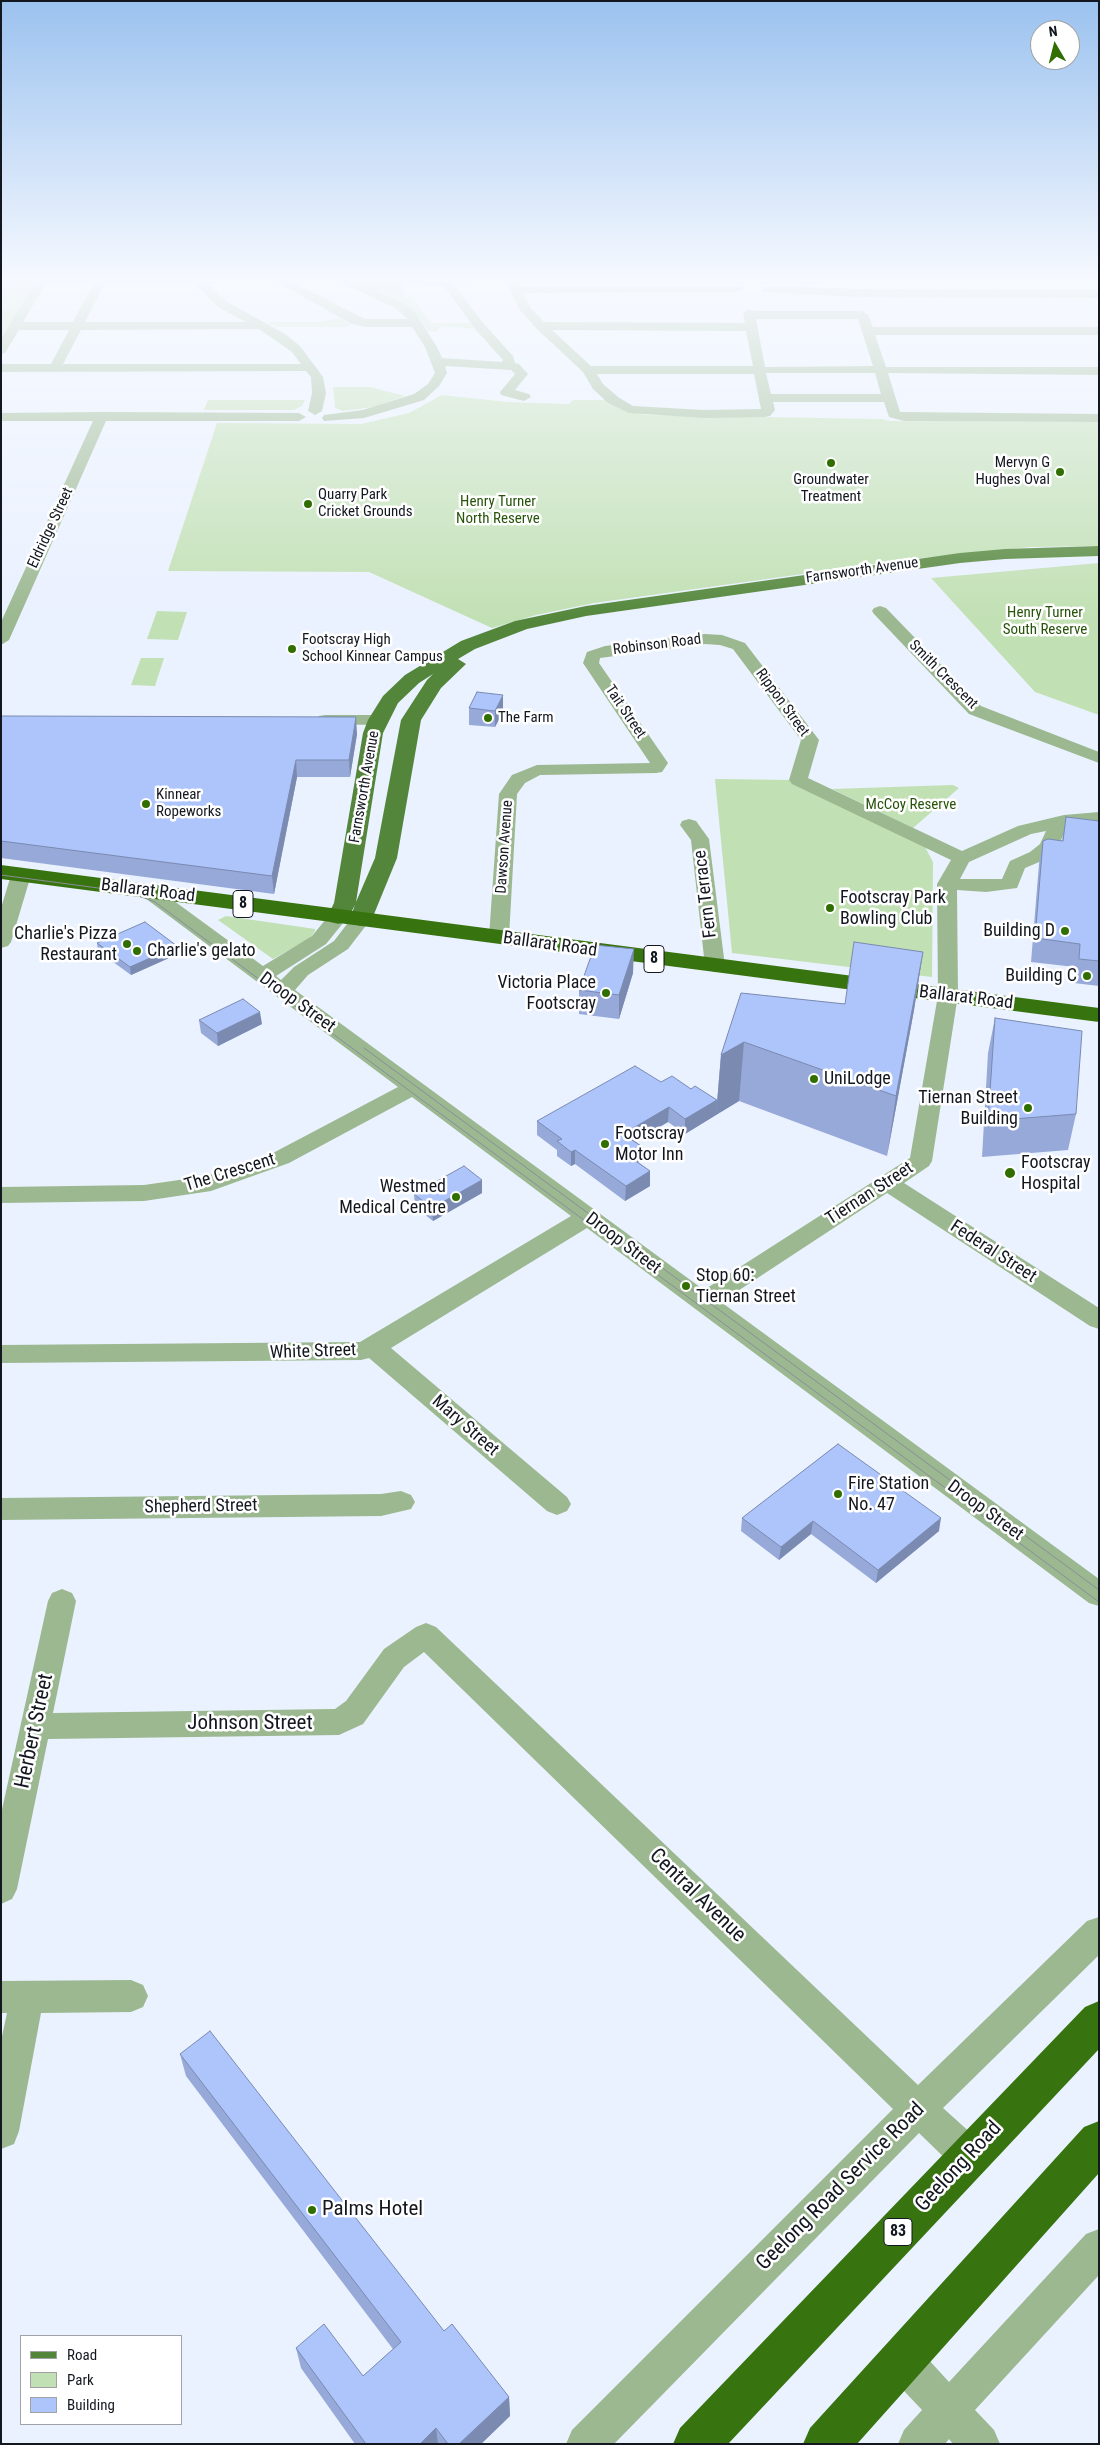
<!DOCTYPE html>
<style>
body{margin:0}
#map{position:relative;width:1100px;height:2445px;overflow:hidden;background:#eaf1ff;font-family:"Roboto Condensed",sans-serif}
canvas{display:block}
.frame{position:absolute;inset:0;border:2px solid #13171f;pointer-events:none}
.legend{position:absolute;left:20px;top:2335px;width:162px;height:90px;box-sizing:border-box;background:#fff;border:1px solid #a1a2a5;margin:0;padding:6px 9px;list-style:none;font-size:15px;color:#13171f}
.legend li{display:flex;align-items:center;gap:10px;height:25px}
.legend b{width:25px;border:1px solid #a1a2a5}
.north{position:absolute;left:1030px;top:20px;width:50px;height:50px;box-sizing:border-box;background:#fff;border:1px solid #a1a2a5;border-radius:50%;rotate:352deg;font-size:14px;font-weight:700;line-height:20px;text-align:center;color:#13171f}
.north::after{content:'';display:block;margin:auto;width:18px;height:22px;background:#306e00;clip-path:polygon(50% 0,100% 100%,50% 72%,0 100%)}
</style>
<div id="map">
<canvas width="1100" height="2445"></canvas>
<div class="frame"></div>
<ul class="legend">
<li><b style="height:6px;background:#53863a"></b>Road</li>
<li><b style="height:14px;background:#c1e0b3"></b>Park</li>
<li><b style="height:14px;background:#aec5fc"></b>Building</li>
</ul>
<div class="north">N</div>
</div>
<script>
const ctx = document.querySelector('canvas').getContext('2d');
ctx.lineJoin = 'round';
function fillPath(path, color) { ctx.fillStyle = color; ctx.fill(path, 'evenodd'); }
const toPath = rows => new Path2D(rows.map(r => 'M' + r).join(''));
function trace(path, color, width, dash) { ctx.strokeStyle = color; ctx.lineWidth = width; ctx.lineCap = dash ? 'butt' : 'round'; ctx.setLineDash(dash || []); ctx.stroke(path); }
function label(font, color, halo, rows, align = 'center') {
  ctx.font = font + ' "Roboto Condensed",sans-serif'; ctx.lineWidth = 5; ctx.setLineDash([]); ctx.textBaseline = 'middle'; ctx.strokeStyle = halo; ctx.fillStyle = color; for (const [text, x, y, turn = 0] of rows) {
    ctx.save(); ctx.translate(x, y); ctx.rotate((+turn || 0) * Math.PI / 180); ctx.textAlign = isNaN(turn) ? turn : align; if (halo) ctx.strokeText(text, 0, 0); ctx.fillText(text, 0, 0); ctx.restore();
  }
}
fillPath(toPath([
 [347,279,475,279,476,282,458,283,451,280,407,280,366,287],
 [1,282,36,282,1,340],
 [410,282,444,284,403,284,404,297,412,297,431,323,471,323,475,329,442,326,436,332,428,331,415,312,402,301,373,288],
 [339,318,351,325,343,327,276,327,267,322,320,322],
 [333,387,370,387,405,396,374,407,343,411,335,408],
 [442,395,508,402,569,404,573,400,606,400,626,411,647,415,881,419,891,421,1099,422,1099,546,1031,547,911,559,594,603,536,615,492,628,369,572,168,571,217,423,361,424,409,413],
 [208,400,305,400,302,406,294,410,204,410],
 [1099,563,1099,715,1035,692,931,578],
 [157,611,187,612,178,640,147,639],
 [141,658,164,658,155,686,131,685],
 [715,779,791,780,924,845,933,862,932,977,732,953],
 [953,785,959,788,913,828,832,789],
 [226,916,315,929,315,931,310,938,273,959,218,920]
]), '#c1e0b3');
fillPath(toPath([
 [1,279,202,279,226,301,285,334,300,346,323,377,326,393,322,411,315,415,308,411,312,393,311,377,306,371,1,372,1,364,51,364,69,330,19,330,5,353,1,354,1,339,35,283,1,283,1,279],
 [46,283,94,283,73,322,23,322,46,283],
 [105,283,194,283,218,307,246,322,85,322,105,283],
 [259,329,292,352,301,364,63,364,81,330,259,329],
 [272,279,286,279,365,319,408,319,395,308,338,281,336,279,351,279,364,285,400,279,451,281,484,324,513,356,515,363,519,364,528,374,515,390,529,394,531,397,524,401,501,395,500,392,515,374,511,370,445,366,447,373,439,386,424,400,364,418,324,421,322,418,324,415,363,410,414,394,428,384,435,373,425,347,412,327,365,327,350,323,272,279],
 [407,284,444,286,476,330,503,360,502,362,442,358,437,347,415,312,403,302,375,290,407,284],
 [504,279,516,279,520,286,738,286,744,289,738,292,523,293,531,308,544,322,745,323,743,313,749,309,754,311,862,311,868,315,873,327,1099,327,1099,335,875,335,886,367,1099,367,1099,375,888,373,900,412,1099,414,1099,422,904,421,889,417,884,402,773,402,775,410,770,416,765,417,704,418,629,413,608,403,593,389,583,372,537,329,520,310,504,279],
 [756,319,858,319,873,366,765,367,756,319],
 [552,330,746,331,753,366,591,366,552,330],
 [766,373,875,373,881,394,771,394,766,373],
 [597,374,754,374,761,409,704,410,633,406,618,397,603,384,597,374],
 [767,286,855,289,1099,290,1099,298,855,297,763,292,761,290,767,286],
 [102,412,299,413,306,417,299,421,106,421,9,640,1,645,1,622,93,421,1,421,1,413,102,412],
 [880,606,886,608,981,706,1099,752,1099,763,969,714,874,614,872,611,874,608,880,606],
 [705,634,722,635,745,643,816,736,819,740,808,778,962,851,1018,826,1064,815,1099,812,1099,824,1068,826,1056,850,1044,860,1025,868,1017,888,986,892,957,890,958,995,932,1161,929,1166,904,1183,1099,1308,1099,1329,1090,1326,887,1193,721,1302,1099,1579,1099,1606,1089,1603,587,1228,391,1348,567,1497,571,1504,567,1511,557,1515,547,1511,369,1358,361,1360,1,1363,1,1345,360,1342,571,1216,412,1097,289,1163,211,1191,144,1201,1,1203,1,1187,144,1185,207,1176,273,1153,398,1087,141,895,138,891,141,887,148,885,155,887,263,966,312,936,331,913,338,911,345,913,348,917,326,944,276,976,281,980,294,967,334,941,354,915,361,913,368,915,371,919,348,949,308,975,295,990,704,1290,910,1158,938,995,937,884,951,860,792,784,789,780,801,740,733,649,720,645,705,644,600,658,599,663,668,763,662,772,656,773,540,775,525,783,517,794,509,937,506,941,499,943,492,941,489,937,499,794,512,775,537,765,650,763,583,663,587,652,605,646,705,634],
 [1046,831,1040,844,1030,852,1010,861,1002,879,960,879,969,862,1031,834,1046,831],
 [325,715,378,715,384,716,387,720,384,724,378,725,319,724,316,720,319,716,325,715],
 [689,819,696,821,709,839,725,966,722,970,715,972,708,970,705,966,691,840,680,825,682,821,689,819],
 [21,869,28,871,31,875,11,942,8,946,1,948,1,908,11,875,14,871,21,869],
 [401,1491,411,1495,415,1502,411,1509,381,1516,1,1520,1,1498,381,1494,401,1491],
 [62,1589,72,1593,76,1601,53,1713,335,1709,346,1701,384,1649,416,1627,426,1623,436,1627,918,2085,1087,1921,1099,1917,1099,1955,943,2108,983,2144,988,2157,983,2170,970,2175,957,2170,919,2133,614,2444,566,2444,572,2430,893,2109,424,1652,404,1667,363,1724,339,1735,48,1739,17,1889,12,1899,1,1904,1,1814,48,1601,52,1593,62,1589],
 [131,1980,143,1985,148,1996,143,2007,131,2012,41,2013,19,2131,14,2144,1,2149,1,2041,7,2013,1,2013,1,1981,131,1980],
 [1099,2229,1099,2275,975,2410,994,2430,1000,2444,953,2444,949,2439,945,2444,898,2444,904,2430,922,2410,889,2375,884,2361,889,2347,903,2342,917,2347,949,2382,1086,2234,1099,2229]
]), '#9bb890');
fillPath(toPath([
 [1099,546,1099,556,1005,559,960,563,586,616,527,629,475,649,458,659,466,664,441,688,421,720,397,858,372,919,369,924,361,926,353,924,350,919,355,905,346,922,338,924,330,922,327,917,334,903,363,733,368,720,383,696,405,675,461,641,515,621,586,606,960,553,1005,549,1099,546],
 [433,674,427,680,401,720,375,858,356,902,383,733,398,703,419,683,433,674]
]), '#53863a');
fillPath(toPath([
 [1,865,1099,1008,1099,1022,1,879,1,865],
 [1099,2001,1099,2049,728,2444,673,2444,680,2428,1085,2007,1099,2001],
 [1099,2121,1099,2173,857,2444,803,2444,810,2428,1084,2127,1099,2121]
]), '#37730e');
trace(toPath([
 [1,875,128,892,155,902,1099,1602],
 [364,1048,1099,1590]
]), '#898e9a', 1);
fillPath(toPath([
 [477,692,503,712,495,727,469,725,469,708],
 [1,716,357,734,350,777,297,777,274,894,1,858],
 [1066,817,1099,821,1099,986,1074,983,1075,967,1031,962,1039,864,1043,841,1062,841],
 [97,943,177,946,178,954,131,975,98,951],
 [923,952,914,1010,887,1156,739,1101,716,1115,721,1055,741,993,845,1004],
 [633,973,619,1019,579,1014,579,990],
 [995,1018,1076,1114,1068,1150,982,1157,988,1053],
 [199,1020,262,1024,218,1046,201,1033],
 [661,1082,691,1089,717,1100,716,1115,685,1134,668,1122,635,1141,641,1146,641,1161,638,1162,650,1171,650,1186,625,1201,575,1164,571,1166,557,1156,557,1150,537,1135,537,1121],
 [482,1180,482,1193,433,1221,415,1207,414,1194],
 [838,1444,939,1531,876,1583,811,1534,779,1560,741,1531,742,1518],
 [180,2054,444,2331,509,2397,510,2416,481,2444,355,2444,301,2368,296,2348,363,2376,393,2349,186,2076]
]), '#96a9d9');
fillPath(toPath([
 [503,695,503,712,495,727,495,711],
 [356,717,357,734,350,777,349,760],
 [296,760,297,777,274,894,272,876],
 [177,946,178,954,131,975,130,967],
 [634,949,633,973,619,1019,619,995],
 [923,952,914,1010,887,1156,896,1096],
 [260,1012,262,1024,218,1046,217,1033],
 [744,1042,739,1101,716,1115,721,1055],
 [717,1100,716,1115,685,1134,685,1119],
 [669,1107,668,1122,623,1148,623,1134],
 [641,1146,641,1161,626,1169,627,1155],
 [575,1150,575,1164,571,1166,571,1152],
 [650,1171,650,1186,625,1201,626,1186],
 [482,1180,482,1193,433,1221,432,1208],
 [941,1518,939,1531,876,1583,878,1570],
 [813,1521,811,1534,779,1560,781,1547],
 [509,2397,510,2416,481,2444,459,2444],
 [436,2428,438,2444,420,2444]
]), '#7a8ab0');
const building = toPath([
 [477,692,503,695,495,711,469,708,477,692],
 [1,716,356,717,349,760,296,760,272,876,1,841,1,716],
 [1066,817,1099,821,1099,961,1079,959,1080,944,1035,938,1043,841,1048,839,1063,841,1066,817],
 [145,922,177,946,130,967,97,943,145,922],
 [854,942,923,952,896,1096,744,1042,721,1055,741,993,845,1004,854,942],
 [595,945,634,949,619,995,579,990,595,945],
 [243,999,260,1012,217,1033,199,1020,243,999],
 [995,1018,1082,1031,1076,1114,988,1121,995,1018],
 [635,1066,661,1082,672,1076,691,1089,695,1086,717,1100,685,1119,669,1107,623,1134,641,1146,627,1155,650,1171,626,1186,575,1150,571,1152,557,1141,562,1139,537,1121,635,1066],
 [464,1166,482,1180,432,1208,414,1194,464,1166],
 [838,1444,941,1518,878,1570,813,1521,781,1547,742,1518,838,1444],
 [210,2031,444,2331,452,2324,509,2397,459,2444,448,2444,436,2428,420,2444,366,2444,296,2348,324,2324,363,2376,401,2342,180,2054,210,2031]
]);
fillPath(building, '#aec5fc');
trace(building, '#7a8ab0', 1);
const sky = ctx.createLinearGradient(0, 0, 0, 621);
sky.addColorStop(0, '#9bc2ef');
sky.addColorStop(0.45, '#f6f9ff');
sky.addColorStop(1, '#f6f9ff00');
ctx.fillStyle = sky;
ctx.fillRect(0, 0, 1100, 621);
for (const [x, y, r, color] of [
 [831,463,5,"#306e00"],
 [1060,472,5,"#306e00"],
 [308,504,5,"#306e00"],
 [292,649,5,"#306e00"],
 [488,718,5,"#306e00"],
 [146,804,5,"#306e00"],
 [830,908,5,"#306e00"],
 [1065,931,5,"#306e00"],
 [127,944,5,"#306e00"],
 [137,951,5,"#306e00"],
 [1087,976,5,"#306e00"],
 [606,993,5,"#306e00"],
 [814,1079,5,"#306e00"],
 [1028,1108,5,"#306e00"],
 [605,1144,5,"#306e00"],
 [1010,1173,6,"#306e00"],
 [456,1197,5,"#306e00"],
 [686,1286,5,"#306e00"],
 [838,1494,5,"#306e00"],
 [312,2210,5,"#306e00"]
]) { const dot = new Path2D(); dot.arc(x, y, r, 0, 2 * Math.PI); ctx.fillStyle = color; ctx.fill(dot); trace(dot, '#fff', 2); }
label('15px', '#13171f', '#fff', [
 ["Mervyn G",1050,463,"right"],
 ["Hughes Oval",1050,480,"right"],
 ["Groundwater",831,480,"center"],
 ["Treatment",831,497,"center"],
 ["Quarry Park",318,495],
 ["Cricket Grounds",318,512],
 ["Footscray High",302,640],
 ["School Kinnear Campus",302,657],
 ["The Farm",498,718],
 ["Kinnear",156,795],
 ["Ropeworks",156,812]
], 'left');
label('15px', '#27540a', '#fff', [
 ["Henry Turner",498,502],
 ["North Reserve",498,519],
 ["Henry Turner",1045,613],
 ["South Reserve",1045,630],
 ["McCoy Reserve",911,805]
]);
label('15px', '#13171f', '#fff', [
 ["Eldridge Street",51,528,-65],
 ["Farnsworth Avenue",862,571,-8],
 ["Robinson Road",657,645,-7],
 ["Smith Crescent",943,675,45],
 ["Rippon Street",782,703,54],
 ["Tait Street",625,712,56],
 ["Farnsworth Avenue",365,787,-80],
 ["Dawson Avenue",505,847,-86]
]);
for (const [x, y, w] of [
 [243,904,20],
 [654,959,20],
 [898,2232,28]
]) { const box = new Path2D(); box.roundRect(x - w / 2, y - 13.5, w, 27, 4); ctx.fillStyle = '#fff'; ctx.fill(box); trace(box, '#13171f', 1); }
label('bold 16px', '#13171f', null, [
 ["8",243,904],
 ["8",654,959],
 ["83",898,2232]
]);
label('18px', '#13171f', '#fff', [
 ["Ballarat Road",148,891,7],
 ["Fern Terrace",706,894,-97],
 ["Ballarat Road",550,945,8],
 ["Ballarat Road",966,998,7],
 ["Droop Street",297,1003,36],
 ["The Crescent",230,1173,-17],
 ["Tiernan Street",870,1194,-33],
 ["Droop Street",623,1244,37],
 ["Federal Street",993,1252,33],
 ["White Street",313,1352,-2],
 ["Mary Street",465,1426,41],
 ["Shepherd Street",201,1507,-1],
 ["Droop Street",985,1511,36]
]);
label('18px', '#13171f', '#fff', [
 ["Footscray Park",840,898],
 ["Bowling Club",840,919],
 ["Building D",1055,931,"right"],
 ["Charlie's Pizza",117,934,"right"],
 ["Restaurant",117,955,"right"],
 ["Charlie's gelato",147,951],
 ["Building C",1077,976,"right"],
 ["Victoria Place",596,983,"right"],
 ["Footscray",596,1004,"right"],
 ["UniLodge",824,1079],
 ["Tiernan Street",1018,1098,"right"],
 ["Building",1018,1119,"right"],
 ["Footscray",615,1134],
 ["Motor Inn",615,1155],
 ["Footscray",1021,1163],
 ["Hospital",1021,1184],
 ["Westmed",446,1187,"right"],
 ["Medical Centre",446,1208,"right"],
 ["Stop 60:",696,1276],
 ["Tiernan Street",696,1297],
 ["Fire Station",848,1484],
 ["No. 47",848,1505]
], 'left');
label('21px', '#13171f', '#fff', [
 ["Johnson Street",250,1724],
 ["Herbert Street",35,1731,-78],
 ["Central Avenue",697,1896,44],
 ["Geelong Road",959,2167,-47],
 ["Geelong Road Service Road",841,2187,-45]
]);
label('21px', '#13171f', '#fff', [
 ["Palms Hotel",322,2210]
], 'left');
</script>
